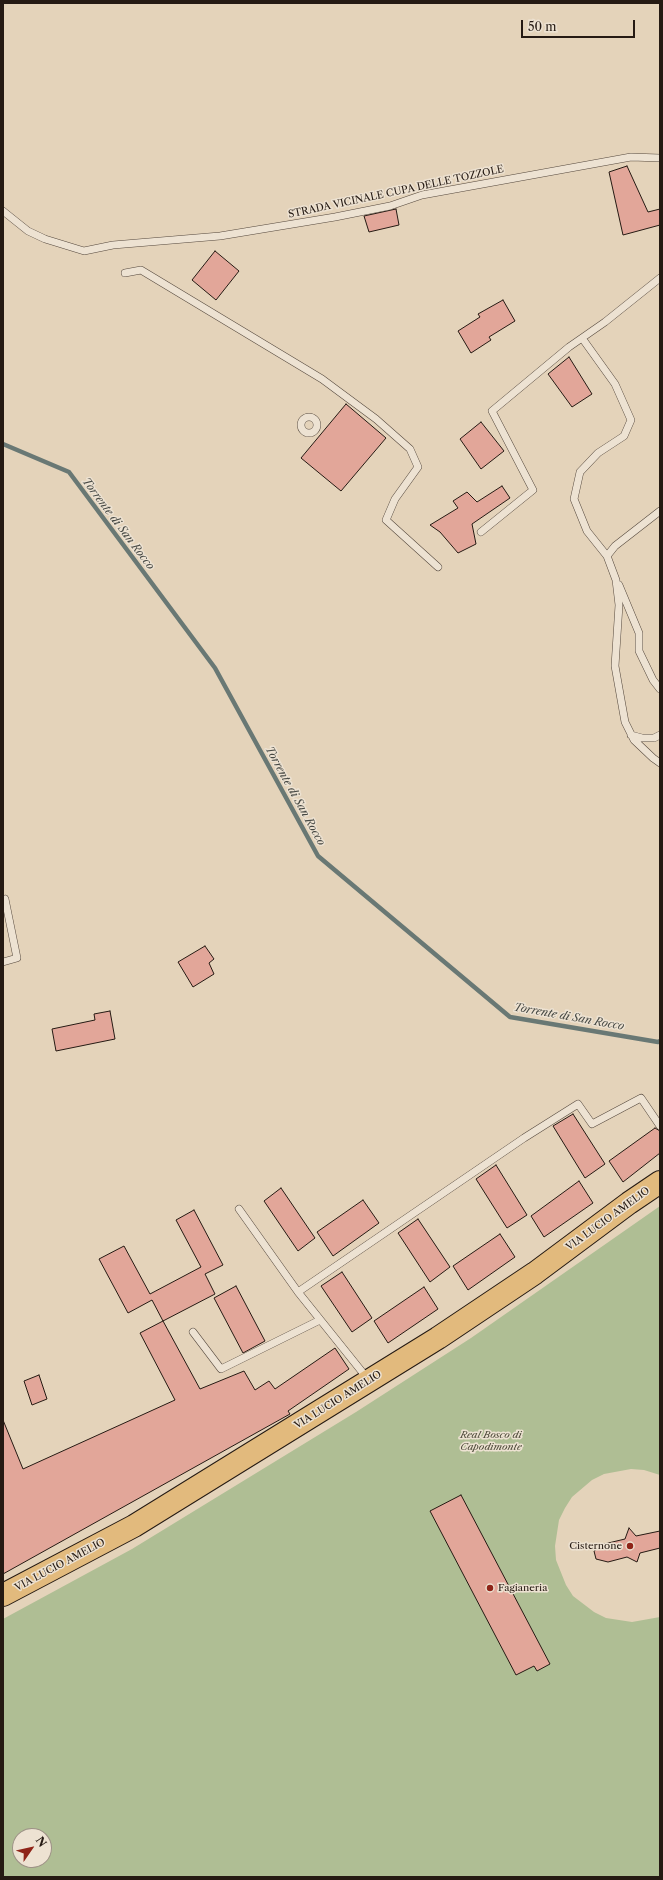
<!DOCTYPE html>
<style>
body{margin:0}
#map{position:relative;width:663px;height:1880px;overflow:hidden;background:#e4d3ba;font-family:"Libre Caslon Text",serif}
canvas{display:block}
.frame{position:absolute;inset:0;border:4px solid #251a13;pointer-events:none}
.north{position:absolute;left:12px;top:1828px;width:40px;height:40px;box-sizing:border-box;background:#ede2d2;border:1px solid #9d9286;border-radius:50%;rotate:56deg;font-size:11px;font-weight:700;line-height:16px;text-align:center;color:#251a13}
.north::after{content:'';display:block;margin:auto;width:14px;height:18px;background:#8f2418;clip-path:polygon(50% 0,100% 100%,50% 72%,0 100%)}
.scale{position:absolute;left:521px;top:20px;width:114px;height:18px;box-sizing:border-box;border:2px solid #251a13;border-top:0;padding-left:5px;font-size:12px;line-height:14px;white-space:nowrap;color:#251a13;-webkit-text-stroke:3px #ede2d2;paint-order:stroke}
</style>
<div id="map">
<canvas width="663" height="1880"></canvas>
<div class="frame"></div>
<div class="north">N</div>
<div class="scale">50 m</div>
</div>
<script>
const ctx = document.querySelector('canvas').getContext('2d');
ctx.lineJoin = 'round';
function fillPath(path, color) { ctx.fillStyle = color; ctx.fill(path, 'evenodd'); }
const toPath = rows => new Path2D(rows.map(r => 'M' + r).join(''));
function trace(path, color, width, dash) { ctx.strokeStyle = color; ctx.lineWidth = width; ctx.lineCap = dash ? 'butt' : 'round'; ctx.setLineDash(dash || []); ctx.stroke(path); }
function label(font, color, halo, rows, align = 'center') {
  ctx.font = font + ' "Libre Caslon Text",serif'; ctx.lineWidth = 3; ctx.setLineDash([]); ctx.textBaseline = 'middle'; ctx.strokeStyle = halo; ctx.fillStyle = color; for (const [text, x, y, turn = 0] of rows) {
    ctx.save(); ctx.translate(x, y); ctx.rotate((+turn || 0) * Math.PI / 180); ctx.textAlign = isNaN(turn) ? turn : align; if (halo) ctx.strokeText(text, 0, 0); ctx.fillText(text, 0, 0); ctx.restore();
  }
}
fillPath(toPath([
 [660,1206,660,1475,644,1470,631,1469,604,1474,592,1480,572,1497,565,1508,559,1520,555,1546,556,1560,566,1585,573,1596,594,1612,606,1618,632,1622,660,1617,660,1877,3,1877,3,1619,132,1549,356,1412,471,1338],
 [20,1836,44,1836,44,1860,20,1860]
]), '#afbe94');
trace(toPath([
 [3,444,69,472,215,668,318,856,510,1017,658,1042,660,1041]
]), '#697874', 4.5);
const building = toPath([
 [627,166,648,212,660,209,660,225,623,235,609,172,627,166],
 [396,209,399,225,369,232,364,216,396,209],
 [215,251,239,271,216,300,192,280,215,251],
 [503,300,515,321,489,337,491,340,471,353,458,331,480,317,478,314,503,300],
 [569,357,592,394,572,407,548,374,569,357],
 [346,404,386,438,341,491,301,458,346,404],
 [481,422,504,451,481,469,460,439,481,422],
 [502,486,510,498,472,524,476,544,458,553,440,532,430,525,458,508,453,501,467,492,477,502,502,486],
 [205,946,214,959,209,963,214,974,193,987,178,962,205,946],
 [110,1011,115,1039,56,1051,52,1029,95,1020,94,1014,110,1011],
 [573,1114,605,1164,585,1178,553,1126,573,1114],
 [655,1128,660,1131,660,1153,623,1182,609,1161,655,1128],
 [496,1165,527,1215,507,1228,476,1179,496,1165],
 [579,1181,593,1203,544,1237,531,1216,579,1181],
 [281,1188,315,1238,298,1251,264,1201,281,1188],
 [363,1200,379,1223,333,1256,317,1232,363,1200],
 [194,1210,223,1265,205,1274,215,1294,163,1321,152,1300,128,1313,99,1259,124,1246,150,1294,201,1267,176,1220,194,1210],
 [418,1219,450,1267,430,1282,398,1233,418,1219],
 [500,1234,515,1257,468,1290,453,1266,500,1234],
 [342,1272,372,1318,352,1332,321,1286,342,1272],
 [236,1286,265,1341,243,1353,214,1298,236,1286],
 [424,1287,438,1309,388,1343,374,1321,424,1287],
 [163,1321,200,1389,244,1371,255,1390,269,1381,275,1389,335,1348,349,1369,288,1411,290,1414,3,1574,3,1420,23,1469,175,1400,140,1333,163,1321],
 [39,1375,47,1399,32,1405,24,1381,39,1375],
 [461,1495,550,1664,537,1671,534,1666,516,1675,430,1511,461,1495],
 [629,1528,636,1536,660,1531,660,1548,640,1553,637,1562,627,1557,608,1562,596,1559,594,1551,604,1544,625,1539,629,1528]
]);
fillPath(building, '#e2a699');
trace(building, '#251a13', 1);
const lane = toPath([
 [3,211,28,231,45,239,84,251,113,245,220,236,335,217,390,206,422,195,631,157,660,158],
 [125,273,141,270,322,379,376,419,410,449,418,467,395,499,386,520,438,567],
 [582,338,615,384,631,420,624,436,598,453,580,472,574,499,587,531,607,556,616,580,619,605,615,666,625,722,634,740,653,758,660,763],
 '301 425a8 8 0 1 1 16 0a8 8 0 1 1-16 0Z',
 [481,532,533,490,492,411,569,347,605,322,660,278],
 [607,556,615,546,660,511],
 [619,585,639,633,639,651,653,680,660,689],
 [631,735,642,738,654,738,660,735],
 [3,900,5,899,17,958,3,962],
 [239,1209,298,1292,367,1378],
 [298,1292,524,1138,578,1104,592,1124,641,1098,660,1126],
 [193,1332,221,1369,320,1320]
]);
const primary = toPath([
 [3,1595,134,1526,438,1338,535,1273,629,1203,660,1182]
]);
trace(lane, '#55483d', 8);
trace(primary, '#251a13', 24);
trace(lane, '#ede2d2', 7);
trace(primary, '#e2ba7d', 22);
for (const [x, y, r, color] of [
 [630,1546,4,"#8f2418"],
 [490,1588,4,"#8f2418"]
]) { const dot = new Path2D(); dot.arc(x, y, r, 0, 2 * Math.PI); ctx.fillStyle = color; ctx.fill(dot); trace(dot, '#ede2d2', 1.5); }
label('10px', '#251a13', '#ede2d2', [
 ["STRADA VICINALE CUPA DELLE TOZZOLE",396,192,-12],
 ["VIA LUCIO AMELIO",608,1219,-36],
 ["VIA LUCIO AMELIO",338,1400,-32],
 ["VIA LUCIO AMELIO",60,1565,-28]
]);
label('italic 10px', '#4e4b3a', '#ede2d2', [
 ["Real Bosco di",491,1435],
 ["Capodimonte",491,1447]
]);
label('10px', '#251a13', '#ede2d2', [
 ["Cisternone",622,1546],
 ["Fagianeria",498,1588,"left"]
], 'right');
label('italic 11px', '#474944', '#ede2d2', [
 ["Torrente di San Rocco",118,524,53],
 ["Torrente di San Rocco",295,796,61],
 ["Torrente di San Rocco",569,1017,10]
]);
</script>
